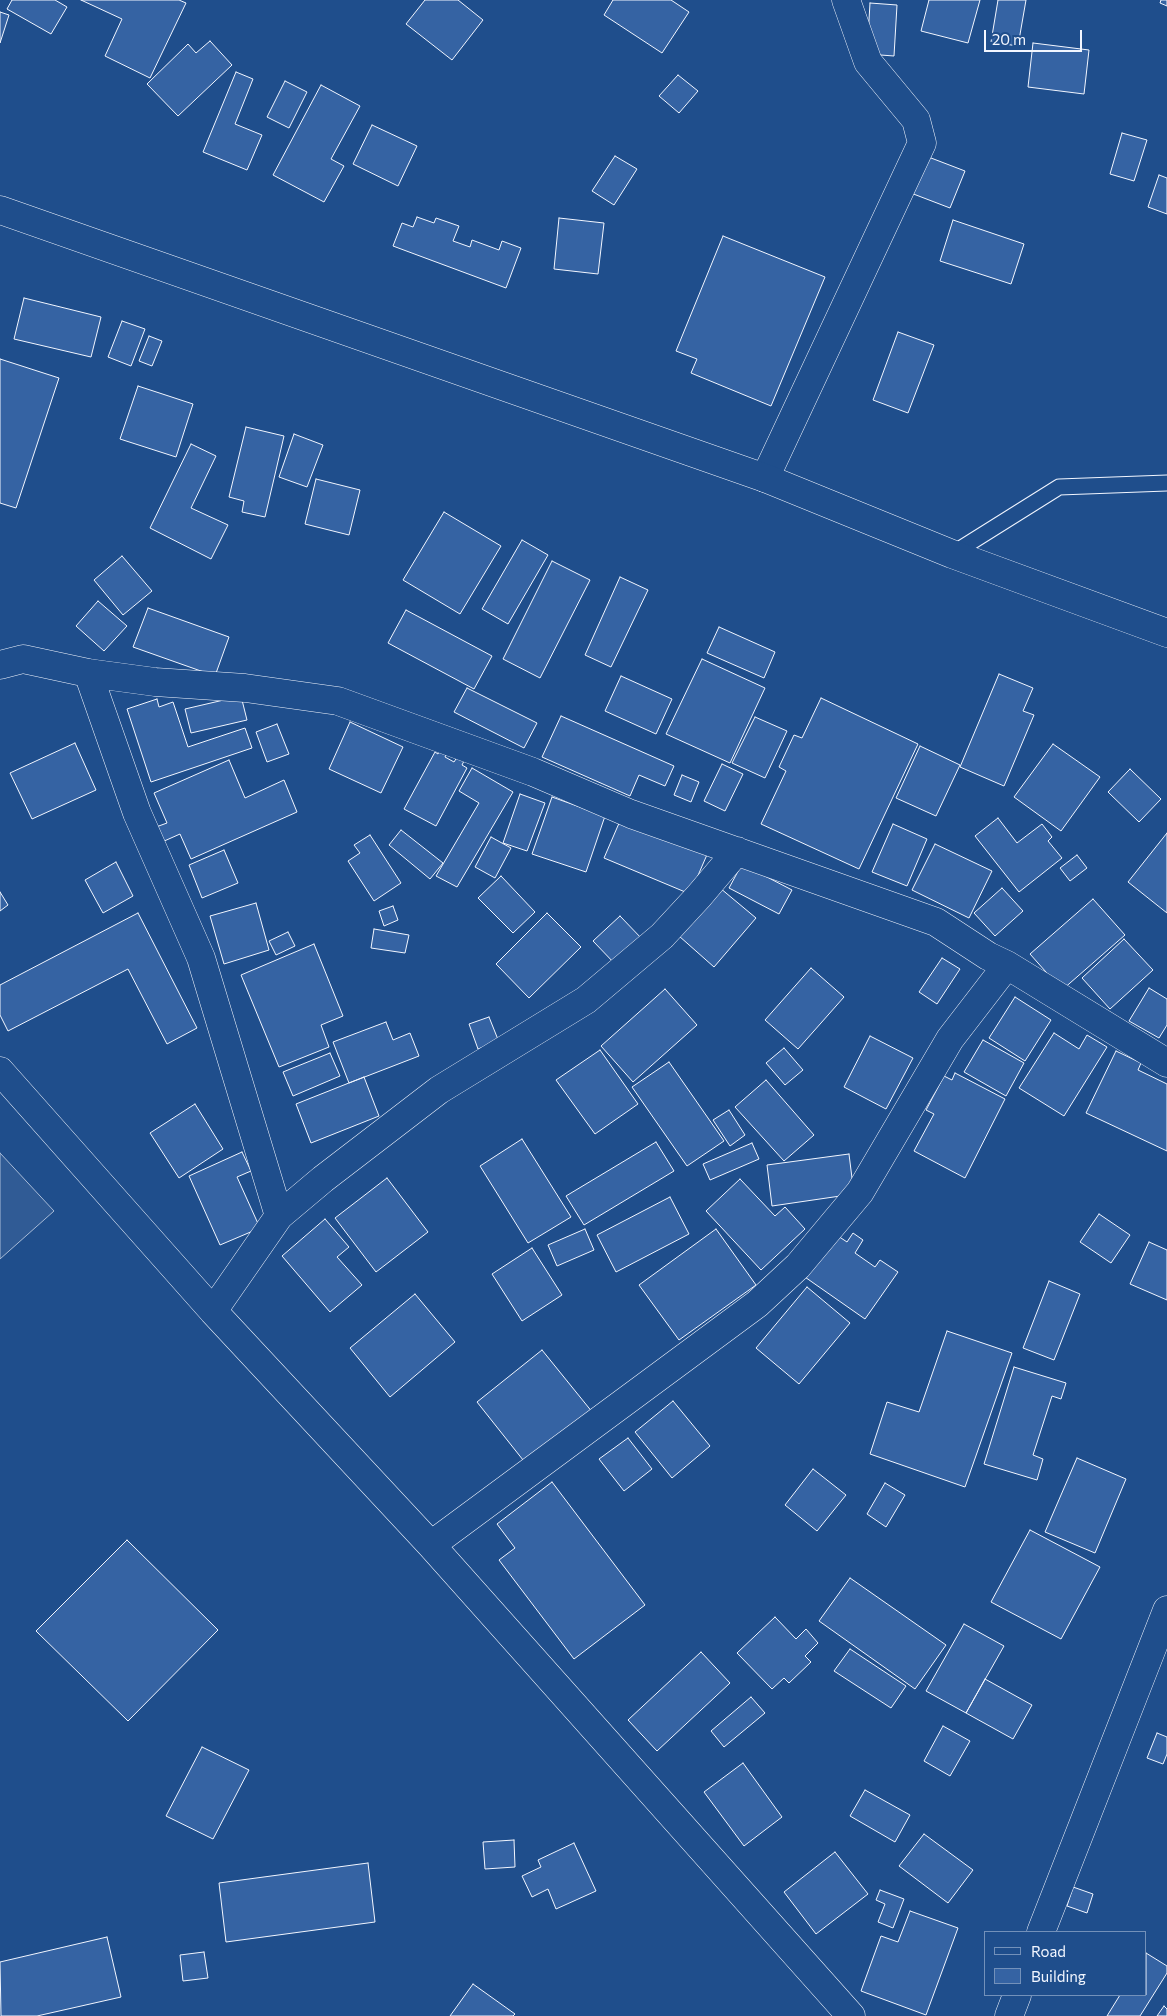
<!DOCTYPE html>
<style>
body{margin:0}
#map{position:relative;width:1167px;height:2016px;overflow:hidden;background:#1f4e8c;font-family:Commissioner,sans-serif}
canvas{display:block}
.legend{position:absolute;left:984px;top:1931px;width:162px;height:65px;box-sizing:border-box;background:#1f4e8c;border:1px solid #7391ba;margin:0;padding:6px 9px;list-style:none;font-size:15px;color:#f2f6ff}
.legend li{display:flex;align-items:center;gap:10px;height:25px}
.legend b{width:25px;border:1px solid #7391ba}
.scale{position:absolute;left:984px;top:30px;width:98px;height:22px;box-sizing:border-box;border:2px solid #f2f6ff;border-top:0;padding-left:6px;font-size:15px;line-height:18px;white-space:nowrap;color:#f2f6ff;-webkit-text-stroke:4px #1f4e8c;paint-order:stroke}
</style>
<div id="map">
<canvas width="1167" height="2016"></canvas>
<ul class="legend">
<li><b style="height:6px;background:#1f4e8c"></b>Road</li>
<li><b style="height:14px;background:#3563a3"></b>Building</li>
</ul>
<div class="scale">20 m</div>
</div>
<script>
const ctx = document.querySelector('canvas').getContext('2d');
ctx.lineJoin = 'round';
function fillPath(path, color) { ctx.fillStyle = color; ctx.fill(path, 'evenodd'); }
const toPath = rows => new Path2D(rows.map(r => 'M' + r).join(''));
function trace(path, color, width, dash) { ctx.strokeStyle = color; ctx.lineWidth = width; ctx.lineCap = dash ? 'butt' : 'round'; ctx.setLineDash(dash || []); ctx.stroke(path); }
const built = toPath([
 [0,1153,54,1211,0,1259,0,1153]
]);
fillPath(built, '#305b95');
trace(built, '#a8bbd7', 1);
const building = toPath([
 [12,0,55,0,67,7,51,34,7,9,12,0],
 [81,0,179,0,186,3,150,78,105,56,122,19,81,0],
 [425,0,458,0,483,20,452,60,406,24,425,0],
 [613,0,671,0,689,12,662,53,604,15,613,0],
 [929,0,980,0,968,43,921,31,929,0],
 [998,0,1026,0,1018,46,991,42,998,0],
 [1161,0,1167,0,1167,6,1160,3,1161,0],
 [870,3,897,5,894,56,867,54,870,3],
 [0,12,9,15,0,43,0,12],
 [210,41,232,65,178,116,147,84,188,44,196,53,210,41],
 [1033,43,1089,50,1084,94,1028,87,1033,43],
 [236,72,253,79,235,124,262,135,247,170,203,152,236,72],
 [678,75,698,91,679,113,659,96,678,75],
 [285,81,307,92,289,128,267,117,285,81],
 [321,85,360,106,331,159,344,166,324,202,273,175,321,85],
 [372,125,417,146,398,186,353,164,372,125],
 [1122,133,1147,140,1134,181,1110,174,1122,133],
 [918,153,965,171,950,208,903,190,918,153],
 [615,156,637,169,614,205,592,191,615,156],
 [1159,175,1167,178,1167,214,1148,207,1159,175],
 [417,217,434,223,436,218,459,226,453,241,470,247,472,240,499,250,502,241,521,248,506,288,393,246,402,223,413,227,417,217],
 [559,218,604,223,598,274,554,269,559,218],
 [953,220,1024,244,1011,284,940,261,953,220],
 [723,236,825,277,771,406,691,373,697,359,676,351,723,236],
 [24,298,101,317,91,357,14,339,24,298],
 [122,321,145,329,131,366,108,357,122,321],
 [898,332,934,345,908,413,873,400,898,332],
 [149,336,162,341,152,366,139,361,149,336],
 [0,359,59,378,16,508,0,503,0,359],
 [138,386,193,404,176,457,120,439,138,386],
 [246,427,284,436,265,517,242,512,244,501,229,497,246,427],
 [294,434,323,445,307,487,279,477,294,434],
 [191,444,216,456,191,508,228,525,211,559,150,528,191,444],
 [316,479,360,490,349,535,305,524,316,479],
 [444,512,501,546,460,614,403,580,444,512],
 [522,540,548,555,508,624,482,609,522,540],
 [122,556,152,591,123,615,94,580,122,556],
 [552,561,590,580,540,678,503,659,552,561],
 [620,577,648,590,611,667,585,655,620,577],
 [98,601,127,626,104,651,76,626,98,601],
 [148,608,229,637,215,676,133,647,148,608],
 [406,610,492,656,474,689,388,643,406,610],
 [719,627,775,652,764,678,707,653,719,627],
 [702,659,765,688,730,763,666,734,702,659],
 [999,674,1033,688,1023,711,1034,715,1004,786,960,767,999,674],
 [621,676,672,699,656,734,605,711,621,676],
 [467,688,537,723,524,748,454,712,467,688],
 [241,696,247,720,191,733,185,709,241,696],
 [821,698,918,744,859,869,761,824,786,771,779,767,794,735,802,738,821,698],
 [157,699,159,707,173,702,188,747,245,728,252,748,151,782,127,709,157,699],
 [561,716,674,766,665,786,639,775,630,796,542,757,561,716],
 [755,717,787,731,765,778,732,763,755,717],
 [350,722,403,747,381,793,329,769,350,722],
 [277,724,289,754,267,762,256,732,277,724],
 [75,743,96,790,32,819,10,773,75,743],
 [443,744,449,747,445,757,454,762,459,754,466,757,462,765,467,768,436,826,404,809,435,752,438,754,443,744],
 [1053,744,1100,777,1061,831,1014,797,1053,744],
 [920,746,960,765,936,816,896,798,920,746],
 [229,760,245,798,284,780,297,812,191,859,180,834,162,842,156,827,167,823,154,793,229,760],
 [722,764,743,774,725,811,704,801,722,764],
 [472,768,513,792,457,887,436,876,479,803,459,791,472,768],
 [1130,769,1161,799,1139,822,1108,792,1130,769],
 [682,775,699,782,691,802,674,795,682,775],
 [520,794,545,803,527,851,503,843,520,794],
 [552,797,605,816,586,872,532,854,552,797],
 [623,814,709,850,690,894,604,858,623,814],
 [998,818,1017,843,1042,824,1052,837,1048,841,1062,858,1019,892,975,836,998,818],
 [893,824,927,839,907,886,872,872,893,824],
 [401,830,443,863,430,879,389,845,401,830],
 [1167,833,1167,913,1128,882,1167,833],
 [370,835,401,883,374,901,348,861,360,853,354,845,370,835],
 [491,837,511,848,495,878,475,867,491,837],
 [935,844,992,871,969,918,912,890,935,844],
 [224,850,238,883,202,898,189,865,224,850],
 [1077,855,1087,868,1070,881,1060,868,1077,855],
 [116,862,133,896,103,913,85,880,116,862],
 [742,864,792,890,779,914,729,888,742,864],
 [501,876,535,912,513,933,478,898,501,876],
 [720,888,756,918,714,967,679,936,720,888],
 [1002,888,1023,911,995,936,974,913,1002,888],
 [0,892,8,905,0,911,0,892],
 [1093,899,1125,935,1062,990,1030,954,1093,899],
 [256,903,269,950,224,964,210,916,256,903],
 [393,906,398,920,384,926,379,911,393,906],
 [138,913,197,1028,167,1044,128,969,8,1031,0,1015,0,985,138,913],
 [547,913,581,947,529,998,496,964,547,913],
 [620,916,643,940,616,965,593,941,620,916],
 [374,929,409,935,405,953,371,948,374,929],
 [288,932,295,946,276,955,269,941,288,932],
 [1124,939,1153,970,1110,1009,1082,978,1124,939],
 [314,944,343,1016,321,1025,329,1047,279,1067,241,975,314,944],
 [942,958,960,969,937,1004,919,992,942,958],
 [811,968,844,997,798,1049,765,1020,811,968],
 [1149,988,1167,999,1167,1025,1159,1038,1129,1021,1149,988],
 [665,989,697,1025,633,1082,601,1046,665,989],
 [1015,997,1051,1020,1025,1061,989,1038,1015,997],
 [489,1017,499,1042,478,1049,469,1024,489,1017],
 [386,1022,393,1040,410,1033,419,1056,349,1083,333,1042,386,1022],
 [1054,1033,1079,1049,1087,1035,1107,1047,1064,1116,1019,1088,1054,1033],
 [870,1036,913,1058,886,1109,844,1087,870,1036],
 [983,1040,1024,1063,1006,1096,964,1072,983,1040],
 [784,1048,803,1070,785,1085,766,1063,784,1048],
 [600,1050,638,1104,595,1134,556,1080,600,1050],
 [1116,1051,1141,1063,1138,1070,1167,1084,1167,1151,1086,1113,1116,1051],
 [330,1053,340,1076,293,1096,283,1072,330,1053],
 [669,1062,724,1141,687,1166,632,1087,669,1062],
 [955,1073,1005,1099,965,1178,914,1151,934,1114,926,1110,944,1076,952,1080,955,1073],
 [364,1077,379,1116,311,1143,296,1104,364,1077],
 [766,1080,814,1135,784,1161,735,1107,766,1080],
 [195,1104,223,1149,179,1178,150,1133,195,1104],
 [729,1110,745,1135,730,1146,713,1120,729,1110],
 [522,1139,571,1217,528,1243,480,1166,522,1139],
 [656,1142,674,1171,584,1225,566,1196,656,1142],
 [752,1143,759,1159,710,1180,703,1164,752,1143],
 [242,1152,251,1171,237,1177,260,1228,220,1245,189,1176,242,1152],
 [849,1154,854,1194,772,1206,767,1165,849,1154],
 [387,1178,428,1232,376,1272,335,1218,387,1178],
 [740,1179,775,1216,785,1207,805,1229,761,1270,706,1211,740,1179],
 [670,1197,689,1234,616,1272,597,1235,670,1197],
 [1099,1214,1130,1235,1111,1263,1080,1242,1099,1214],
 [325,1219,349,1247,337,1257,362,1285,330,1312,282,1256,325,1219],
 [585,1229,594,1250,557,1266,548,1245,585,1229],
 [716,1229,756,1285,679,1340,639,1285,716,1229],
 [832,1232,847,1242,853,1233,863,1240,855,1253,875,1267,880,1260,898,1272,865,1319,802,1275,832,1232],
 [1149,1242,1167,1250,1167,1300,1130,1284,1149,1242],
 [532,1248,562,1295,522,1321,492,1274,532,1248],
 [1049,1281,1080,1294,1054,1360,1023,1348,1049,1281],
 [807,1287,850,1323,799,1384,756,1348,807,1287],
 [415,1294,455,1342,390,1397,350,1348,415,1294],
 [947,1331,1012,1353,965,1487,870,1454,887,1402,919,1412,947,1331],
 [542,1350,593,1413,527,1465,477,1402,542,1350],
 [1014,1367,1066,1383,1061,1399,1052,1396,1033,1455,1043,1459,1037,1480,984,1464,1014,1367],
 [673,1401,710,1446,672,1478,635,1432,673,1401],
 [628,1438,652,1469,624,1491,599,1459,628,1438],
 [1077,1458,1126,1479,1095,1553,1045,1532,1077,1458],
 [813,1469,846,1495,817,1531,785,1505,813,1469],
 [552,1482,645,1605,574,1659,499,1560,515,1548,497,1524,552,1482],
 [885,1483,905,1495,886,1527,867,1514,885,1483],
 [1030,1530,1100,1567,1061,1639,991,1602,1030,1530],
 [127,1540,218,1630,128,1721,36,1631,127,1540],
 [850,1578,946,1645,915,1689,819,1621,850,1578],
 [775,1617,796,1639,806,1629,818,1643,805,1656,811,1662,789,1683,784,1678,772,1689,737,1653,775,1617],
 [964,1624,1004,1646,966,1713,926,1691,964,1624],
 [850,1649,906,1686,891,1708,834,1671,850,1649],
 [701,1652,730,1683,657,1751,628,1720,701,1652],
 [985,1679,1032,1705,1013,1739,966,1713,985,1679],
 [751,1697,765,1713,724,1747,711,1731,751,1697],
 [943,1726,970,1741,950,1776,924,1761,943,1726],
 [1157,1733,1167,1737,1167,1754,1163,1764,1147,1758,1157,1733],
 [202,1747,249,1770,213,1839,166,1816,202,1747],
 [743,1763,782,1817,744,1846,704,1792,743,1763],
 [865,1790,910,1815,895,1842,850,1816,865,1790],
 [924,1834,973,1870,948,1903,899,1866,924,1834],
 [514,1840,515,1867,485,1869,483,1842,514,1840],
 [574,1843,596,1891,556,1909,548,1889,532,1897,522,1876,541,1867,538,1860,574,1843],
 [835,1852,868,1894,816,1934,784,1892,835,1852],
 [368,1863,375,1922,226,1942,219,1883,368,1863],
 [1073,1887,1093,1894,1087,1913,1067,1906,1073,1887],
 [880,1890,904,1899,893,1928,878,1922,885,1904,876,1900,880,1890],
 [910,1911,958,1928,926,2015,861,1991,881,1936,898,1942,910,1911],
 [107,1937,121,1997,37,2016,1,2016,0,1962,107,1937],
 [204,1952,208,1978,183,1981,180,1955,204,1952],
 [1146,1953,1167,1966,1167,1973,1140,2016,1107,2016,1120,1995,1146,1995,1146,1953],
 [473,1984,515,2014,513,2016,450,2016,473,1984],
 [1164,2006,1167,2009,1167,2016,1157,2016,1164,2006]
]);
fillPath(building, '#3563a3');
trace(building, '#f2f6ff', 1);
const lane = toPath([
 [952,554,1059,487,1167,483]
]);
const street = toPath([
 [765,478,922,143,916,120,868,62,846,0],
 [0,665,23,659,88,673,155,682,245,688,338,701,533,772,631,814,936,922,988,956,1007,965,1167,1063],
 [88,673,137,813,201,958,279,1216],
 [0,1071,213,1311,431,1545,851,2016],
 [213,1311,279,1216,323,1179,439,1090,586,1000,662,936,699,896,737,851],
 [431,1545,757,1304,798,1266,860,1192,950,1039,1007,965]
]);
const secondary = toPath([
 [1041,1932,1167,1610],
 [1009,2016,1017,1995]
]);
const highway = toPath([
 [0,210,765,478,952,554,1167,633]
]);
trace(lane, '#f2f6ff', 17);
trace(street, '#f2f6ff', 29);
trace(secondary, '#f2f6ff', 29);
trace(highway, '#f2f6ff', 29);
trace(lane, '#1f4e8c', 15);
trace(street, '#1f4e8c', 28);
trace(secondary, '#1f4e8c', 28);
trace(highway, '#1f4e8c', 28);
</script>
